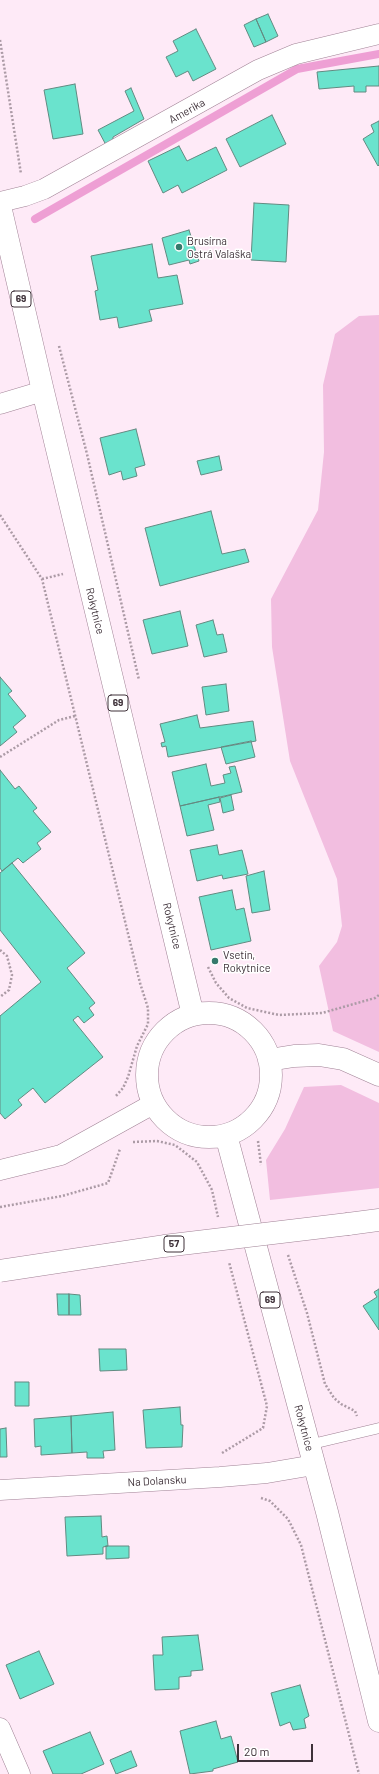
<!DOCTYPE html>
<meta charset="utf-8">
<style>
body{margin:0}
#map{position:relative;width:379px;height:1774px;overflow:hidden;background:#feeaf7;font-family:Barlow,sans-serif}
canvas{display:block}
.scale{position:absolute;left:237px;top:1744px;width:76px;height:18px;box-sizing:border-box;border:2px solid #3e3139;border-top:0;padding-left:5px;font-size:12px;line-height:14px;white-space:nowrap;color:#3e3139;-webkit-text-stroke:3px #fff;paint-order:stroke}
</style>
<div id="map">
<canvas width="379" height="1774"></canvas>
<div class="scale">20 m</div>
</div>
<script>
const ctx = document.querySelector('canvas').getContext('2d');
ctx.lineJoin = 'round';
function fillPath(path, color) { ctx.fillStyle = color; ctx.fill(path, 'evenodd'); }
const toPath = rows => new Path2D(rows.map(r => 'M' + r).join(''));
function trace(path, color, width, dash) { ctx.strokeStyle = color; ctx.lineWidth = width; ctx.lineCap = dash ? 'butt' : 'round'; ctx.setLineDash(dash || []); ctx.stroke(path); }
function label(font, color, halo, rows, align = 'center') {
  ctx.font = font + ' Barlow,sans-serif'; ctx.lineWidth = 3; ctx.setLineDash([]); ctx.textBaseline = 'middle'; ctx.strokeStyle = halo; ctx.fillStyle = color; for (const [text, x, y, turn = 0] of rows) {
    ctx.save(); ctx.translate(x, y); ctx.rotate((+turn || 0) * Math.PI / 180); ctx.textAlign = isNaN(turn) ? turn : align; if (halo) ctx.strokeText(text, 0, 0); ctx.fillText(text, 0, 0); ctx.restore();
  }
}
fillPath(toPath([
 [379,315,379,1052,333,1031,319,966,337,942,342,926,337,879,290,761,272,647,271,599,318,510,324,452,323,385,335,334,359,316],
 [341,1085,379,1103,379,1188,270,1200,266,1160,285,1129,304,1087]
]), '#f2bee0');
trace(toPath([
 [35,219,297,69,379,54]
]), '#ee9fd4', 8);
const building = toPath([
 [268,14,278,36,266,42,256,19,268,14],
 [256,19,266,42,254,47,244,25,256,19],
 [196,29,216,69,193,81,188,71,176,77,166,57,178,51,173,41,196,29],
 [379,66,379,86,366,86,366,92,354,92,354,86,319,89,317,72,379,66],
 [75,84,83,134,53,139,44,90,75,84],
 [131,88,144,119,113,137,113,141,106,145,98,130,134,111,125,91,131,88],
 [272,115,286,144,240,167,226,139,272,115],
 [379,121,379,165,378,166,363,139,374,132,371,125,379,121],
 [179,146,187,161,216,147,227,170,182,193,178,185,163,193,148,161,179,146],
 [254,203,289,205,286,262,251,260,254,203],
 [189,230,199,261,190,264,189,260,169,265,162,238,189,230],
 [152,244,158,278,177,275,183,304,149,310,152,321,119,328,117,317,100,320,95,291,98,290,91,256,152,244],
 [136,429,145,465,135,468,137,476,123,480,121,471,109,475,100,438,136,429],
 [219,456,222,470,201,475,197,461,219,456],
 [211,511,222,554,245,549,249,562,160,586,145,528,211,511],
 [180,611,188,646,152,654,143,620,180,611],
 [213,620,217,635,223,634,227,652,204,657,196,625,213,620],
 [0,677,12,691,8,694,26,716,13,727,17,732,0,746,0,677],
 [226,684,229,711,206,715,202,687,226,684],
 [197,715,200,728,253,721,256,741,168,757,166,746,162,747,161,743,165,742,160,724,197,715],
 [251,741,255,757,226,764,221,747,251,741],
 [206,764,211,786,225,783,223,775,231,773,229,767,235,766,242,792,180,806,172,772,206,764],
 [0,770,15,789,19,786,37,808,33,811,51,832,37,843,41,849,23,863,18,858,2,871,0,868,0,770],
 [231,795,234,810,223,813,220,798,231,795],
 [219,797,220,802,208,805,214,830,187,836,180,806,219,797],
 [217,845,219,855,242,850,248,874,223,879,222,875,197,881,190,850,217,845],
 [12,863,85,953,67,968,95,1003,89,1008,94,1015,84,1023,78,1016,73,1020,103,1057,45,1103,33,1088,18,1100,22,1105,5,1119,0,1113,0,1016,41,982,0,930,0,873,12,863],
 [264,871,270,910,252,913,246,876,264,871],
 [232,890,236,910,244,908,251,941,211,950,199,897,232,890],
 [379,1289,379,1330,363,1306,377,1297,374,1292,379,1289],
 [57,1294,69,1294,69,1315,58,1315,57,1294],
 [69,1294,80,1295,81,1315,69,1315,69,1294],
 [99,1349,126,1349,127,1370,100,1371,99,1349],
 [15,1382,29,1382,29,1406,15,1406,15,1382],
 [180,1407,181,1425,183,1425,182,1447,146,1448,143,1410,180,1407],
 [113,1412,115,1450,103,1451,104,1458,87,1458,87,1452,72,1453,71,1416,113,1412],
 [71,1416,72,1453,41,1455,41,1446,35,1447,34,1419,71,1416],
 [6,1428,7,1457,0,1457,0,1429,6,1428],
 [101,1516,102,1537,107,1536,108,1546,103,1547,103,1554,67,1556,65,1517,101,1516],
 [106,1546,129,1546,129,1558,106,1559,106,1546],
 [198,1635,203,1670,191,1671,191,1676,179,1677,179,1689,155,1690,153,1655,163,1655,162,1637,198,1635],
 [39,1651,54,1684,20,1699,6,1665,39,1651],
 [300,1685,309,1716,304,1719,306,1728,293,1730,290,1722,280,1726,271,1693,300,1685],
 [216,1721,221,1739,231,1736,238,1762,213,1769,213,1771,190,1774,180,1731,216,1721],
 [90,1732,104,1764,81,1774,53,1774,43,1751,90,1732],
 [131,1751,137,1766,116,1774,110,1760,131,1751]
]);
fillPath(building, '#6ae3cd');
trace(building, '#628a81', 1);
const lane = toPath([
 [308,1445,379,1428]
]);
const street = toPath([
 [0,202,25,196,44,189,258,70,296,54,379,34],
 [0,404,43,391],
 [0,1170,61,1155,153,1104],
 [0,1490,220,1477,267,1473,314,1465],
 [0,1728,20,1774]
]);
const primary = toPath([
 [0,206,43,391,193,1015],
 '147 1075a62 62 0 1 1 124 0a62 62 0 1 1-124 0Z',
 [269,1060,294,1056,319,1055,343,1059,379,1075],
 [226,1135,327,1512,379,1721],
 [348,1224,379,1220]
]);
trace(lane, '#a08295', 11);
trace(street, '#a08295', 21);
trace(primary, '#a08295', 23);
trace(toPath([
 [0,40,21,174],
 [59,346,87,454,139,680],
 [0,515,42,579,140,983,148,1008,148,1024,137,1046,128,1077,123,1088,115,1097],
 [42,579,63,574],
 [0,757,59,720,75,716],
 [0,950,7,956,12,975,9,990,0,997],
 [208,967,216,983,229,998,247,1008,279,1015,322,1013,375,998,379,995],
 [258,1141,261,1165],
 [133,1142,157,1141,175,1145,197,1162,212,1190,218,1217],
 [0,1207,62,1196,108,1183,120,1149],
 [288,1255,307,1313,325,1384,334,1398,341,1404,355,1411,357,1416],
 [222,1453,263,1428,267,1406,229,1262],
 [261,1498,270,1501,288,1519,301,1545,359,1774]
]), '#ac9ba6', 2.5, [2, 2]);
trace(lane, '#fff', 10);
trace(street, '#fff', 20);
trace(primary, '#fff', 22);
const primaryBridge = toPath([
 [0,1271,164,1246,348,1224]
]);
trace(primaryBridge, '#a08295', 23, []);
trace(primaryBridge, '#fff', 22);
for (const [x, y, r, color] of [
 [179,247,4,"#35796c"],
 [215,961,4,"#35796c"]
]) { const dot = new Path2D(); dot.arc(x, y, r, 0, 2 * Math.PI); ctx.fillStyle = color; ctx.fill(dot); trace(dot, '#fff', 1.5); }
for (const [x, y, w] of [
 [21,299,20],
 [118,703,20],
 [174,1244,20],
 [270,1300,20]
]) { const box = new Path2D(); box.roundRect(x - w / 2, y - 8, w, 16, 3); ctx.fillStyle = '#fff'; ctx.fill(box); trace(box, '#3e3139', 1); }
label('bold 10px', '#3e3139', null, [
 ["69",21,299],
 ["69",118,703],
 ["57",174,1244],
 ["69",270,1300]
]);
label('11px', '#3e3139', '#fff', [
 ["Amerika",187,111,-29],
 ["Rokytnice",95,611,76],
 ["Rokytnice",172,926,76],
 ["Rokytnice",304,1428,75],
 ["Na Dolansku",157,1481,-3]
]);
label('11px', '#3e3139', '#fff', [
 ["Brusírna",187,241],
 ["Ostrá Valaška",187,254],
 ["Vsetín,",223,955],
 ["Rokytnice",223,968]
], 'left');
</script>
